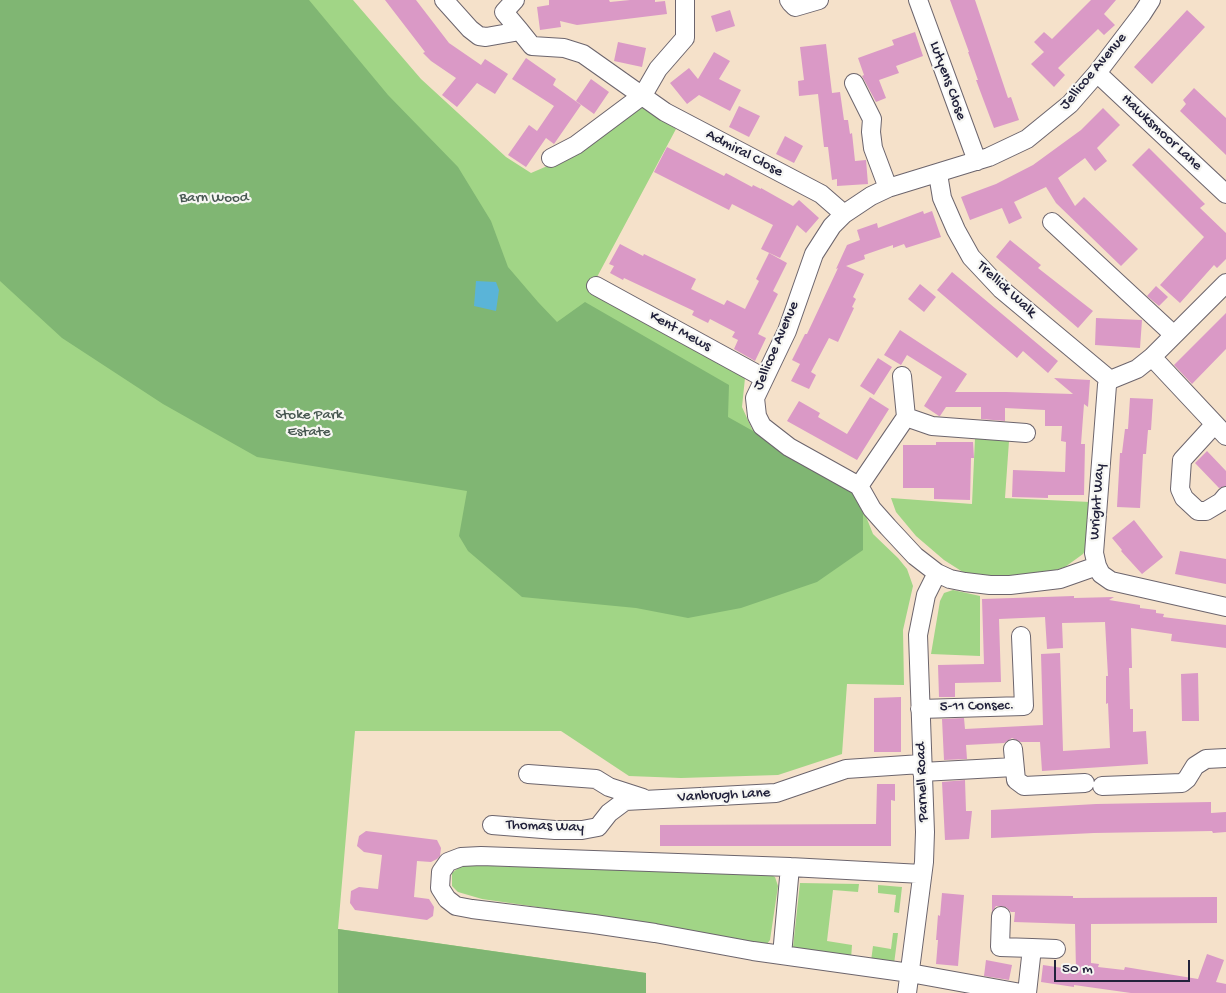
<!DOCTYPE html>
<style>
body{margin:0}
#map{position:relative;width:1226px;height:993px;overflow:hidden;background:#f5e1ca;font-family:"Gochi Hand",sans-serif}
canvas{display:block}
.scale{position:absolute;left:1054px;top:960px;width:136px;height:22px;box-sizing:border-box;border:2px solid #22223b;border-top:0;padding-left:6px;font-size:15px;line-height:18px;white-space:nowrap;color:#22223b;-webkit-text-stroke:4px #f6f6f2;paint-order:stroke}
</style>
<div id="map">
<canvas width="1226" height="993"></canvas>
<div class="scale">50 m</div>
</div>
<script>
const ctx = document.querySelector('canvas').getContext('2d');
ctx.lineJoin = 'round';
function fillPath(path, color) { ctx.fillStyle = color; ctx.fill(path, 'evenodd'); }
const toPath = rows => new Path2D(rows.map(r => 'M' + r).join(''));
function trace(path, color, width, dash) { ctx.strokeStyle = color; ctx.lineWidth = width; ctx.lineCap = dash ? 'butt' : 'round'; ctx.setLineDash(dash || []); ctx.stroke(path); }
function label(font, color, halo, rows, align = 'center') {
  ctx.font = font + ' "Gochi Hand",sans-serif'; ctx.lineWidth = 4.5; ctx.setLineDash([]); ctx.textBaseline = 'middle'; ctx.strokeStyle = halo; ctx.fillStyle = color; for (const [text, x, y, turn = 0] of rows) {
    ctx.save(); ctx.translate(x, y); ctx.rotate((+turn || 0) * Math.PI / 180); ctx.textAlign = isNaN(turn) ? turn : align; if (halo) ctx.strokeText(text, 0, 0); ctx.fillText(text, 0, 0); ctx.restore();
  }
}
fillPath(toPath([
 [0,0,353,0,421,79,506,157,531,173,552,164,636,104,676,129,589,292,745,378,742,407,752,429,835,477,863,509,873,534,898,558,907,569,913,586,903,630,904,685,847,684,842,754,778,775,681,778,629,776,561,731,355,731,338,929,646,973,646,993,0,993],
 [975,438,1009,441,1005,498,1090,502,1087,547,1083,554,1065,567,1042,574,997,579,966,574,944,560,916,536,896,512,891,498,972,504],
 [953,590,980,596,980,656,931,654,940,601,944,593],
 [462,865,771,875,775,877,778,886,770,940,767,944,757,945,565,911,482,899,458,892,452,886,452,873],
 [800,883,859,884,858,892,833,890,827,941,852,945,851,959,793,947],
 [878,885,902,887,899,913,894,912,896,895,878,893],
 [893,933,898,933,894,964,871,961,873,946,891,949]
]), '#a1d586');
fillPath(toPath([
 [0,0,309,0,388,95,458,167,491,221,508,267,538,302,557,322,585,302,729,385,728,417,835,477,853,493,863,509,863,550,817,582,741,608,688,618,636,608,522,597,468,551,459,536,467,491,257,457,163,404,62,338,0,281],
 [338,929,646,973,646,993,338,993]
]), '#80b673');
fillPath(toPath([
 [476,281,496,282,499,290,496,311,474,306]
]), '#5ab4d8');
fillPath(toPath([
 [385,0,416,0,449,43,481,65,485,59,508,74,495,94,477,83,457,107,442,95,456,78,431,61,423,53,425,52],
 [549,0,609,0,610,2,630,0,655,0,655,2,665,1,667,14,577,25,560,21,561,27,540,30,537,7,549,5],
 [950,0,975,0,1008,98,1011,97,1019,120,994,128,976,80,978,80,968,52,969,52],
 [1091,0,1116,0,1104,14,1115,25,1104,35,1098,29,1058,68,1065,75,1054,87,1031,64,1044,52,1034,42,1044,32,1052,39],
 [730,10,735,26,716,32,711,16],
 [1187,10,1205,27,1152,84,1134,67],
 [915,32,923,56,896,66,899,73,879,80,886,98,876,102,862,76,864,75,858,58,894,45,892,40],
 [618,42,646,48,642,67,614,61],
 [826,44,832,93,840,92,844,120,848,120,850,134,852,133,855,161,866,160,868,184,837,186,837,179,832,180,828,147,824,147,818,94,799,96,798,81,804,80,800,47],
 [714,52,730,61,719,79,741,90,730,111,699,95,687,104,670,83,689,68,698,79],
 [526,58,556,79,553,85,581,105,554,144,546,138,526,167,508,155,529,125,537,131,554,106,512,79],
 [591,79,609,92,594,114,576,101],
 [1194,88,1226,118,1226,155,1180,111,1186,104,1183,100],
 [739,106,760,116,749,137,729,127],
 [1103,108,1120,125,1097,148,1107,161,1095,171,1085,158,1058,178,1075,206,1084,197,1138,249,1121,266,1056,203,1046,187,1014,202,1022,218,1009,224,1002,208,970,220,961,197,996,184,1033,165,1081,130],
 [785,136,803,146,794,163,776,154],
 [667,147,724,176,726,173,752,187,753,185,761,189,761,188,793,206,799,200,819,218,806,233,797,225,780,258,761,249,773,225,732,204,729,210,654,172],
 [1149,148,1205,204,1200,208,1226,233,1226,259,1217,268,1214,265,1180,303,1160,285,1204,237,1132,165],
 [923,211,924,214,932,211,941,237,906,248,904,244,893,248,893,245,864,255,865,259,846,266,864,274,853,297,856,299,852,307,854,308,838,342,829,338,811,372,816,375,809,389,791,381,800,364,792,360,805,334,807,334,838,268,836,269,847,245,860,240,857,230,877,223,878,228],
 [1010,240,1041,265,1038,268,1093,311,1078,328,996,257],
 [620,244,643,256,644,254,696,279,691,289,724,305,727,300,745,309,759,281,756,279,769,253,787,263,773,291,778,294,758,334,766,338,755,361,734,349,738,340,732,337,735,332,710,319,708,323,692,315,694,311,624,278,623,280,610,273,614,266,609,264],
 [952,272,1058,361,1048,373,1023,351,1017,358,937,290],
 [920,284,936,297,924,312,908,299],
 [1156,286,1168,297,1159,306,1147,296],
 [1226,313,1226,349,1192,384,1174,365],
 [1096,318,1142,320,1140,348,1095,345],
 [900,330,967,374,955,392,1006,392,1073,394,1054,378,1090,380,1088,407,1084,404,1081,444,1085,444,1084,495,1048,495,1048,498,1012,497,1013,470,1065,472,1066,442,1061,441,1062,426,1045,426,1045,410,1005,408,1005,421,981,419,981,407,946,407,940,416,939,416,924,406,942,377,907,355,901,365,884,355],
 [878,358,892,367,874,395,860,386],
 [870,397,889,409,857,460,787,421,799,401,820,413,818,417,847,434],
 [1130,398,1153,399,1151,430,1148,430,1146,454,1143,454,1140,508,1117,507,1120,453,1122,453,1125,429,1128,429],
 [936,442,973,442,974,458,971,458,970,500,934,499,934,488,903,488,903,445,936,445],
 [1207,451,1226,471,1226,486,1219,488,1195,463],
 [1134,520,1163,557,1142,574,1121,551,1122,550,1112,538],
 [1180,551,1226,559,1226,584,1175,574],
 [1074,596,1074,598,1114,597,1109,600,1140,605,1140,608,1156,610,1156,613,1164,614,1163,617,1226,625,1226,648,1171,641,1172,634,1131,628,1132,668,1129,668,1130,709,1133,709,1133,732,1146,731,1148,764,1042,771,1040,742,1021,742,1012,738,1004,743,966,745,967,759,944,760,942,719,964,718,965,729,1043,725,1041,654,1060,653,1063,751,1110,748,1108,703,1106,704,1106,676,1108,676,1105,622,1062,623,1063,648,1047,649,1045,617,999,619,1001,682,955,683,955,697,939,697,938,665,984,664,982,599],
 [1198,673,1199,721,1182,721,1181,674],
 [901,697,901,752,874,752,874,698],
 [965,780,966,811,972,811,969,839,945,840,942,782],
 [877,784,895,784,895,801,891,800,891,846,660,846,660,825,876,824],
 [1211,802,1211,813,1226,812,1226,832,1213,833,1212,831,1094,833,991,838,991,810,1096,804],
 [366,831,437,840,441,848,440,856,437,859,431,862,417,861,414,897,429,899,434,907,433,916,427,920,355,910,350,903,351,891,359,887,378,889,382,855,364,852,357,846,359,836],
 [942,893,964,895,958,966,936,964,938,940,936,940,937,928,938,915,940,916],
 [992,895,1073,896,1073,898,1217,897,1217,923,1091,924,1091,963,1099,964,1098,967,1124,970,1125,967,1198,979,1207,954,1224,960,1216,982,1226,984,1226,993,1131,993,1074,985,1074,987,1041,982,1043,965,1076,970,1075,924,1014,922,1015,912,1011,912,1006,907,996,906,992,912],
 [986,960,1012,965,1009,980,984,976]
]), '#da99c6');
const minor = toPath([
 [444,0,470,29,479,36,486,37,520,31,504,12,515,0],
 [789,0,791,3,795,7,819,0],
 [918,0,977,161],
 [520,31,532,46,564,48,583,54,665,112,821,194,844,214],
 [1097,73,1226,194],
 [854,83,872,119,871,132,873,148,888,188],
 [551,158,576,145,643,95,658,69,685,38,685,0],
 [938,174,942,198,956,230,971,257,1001,289,1110,380],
 [1052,222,1174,335],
 [1226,283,1152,357,1137,369,1110,380,1107,385,1094,553,1097,566,1101,574,1111,581,1226,607],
 [596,286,764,378],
 [1152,357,1226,436],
 [906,417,932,426,1026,433],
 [1214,425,1182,460,1180,489,1184,498,1198,511,1206,511,1221,502,1226,496],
 [859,486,906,417,902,376],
 [1097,566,1060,579,1010,585,990,585,965,582,950,579,937,573,915,556,888,527,872,509,859,486,789,447,762,426,757,416,755,398,787,331,814,254,832,226,844,214,871,196,888,188,989,157,1027,139,1070,104,1097,73,1142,14,1151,0],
 [920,709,1024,706,1021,636],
 [1013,749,1016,780,1024,786,1085,783],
 [922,772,1014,767],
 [528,774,596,779,609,787,643,798],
 [1102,786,1182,783,1187,779,1195,766,1206,759,1226,758],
 [492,825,555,830,582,830,598,827,609,813,625,801,776,793,846,769,921,764],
 [922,874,790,867,481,856,461,857,448,862,441,872,440,888,447,899,456,906,472,909,594,924,655,933,753,951,910,973,1021,993],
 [1001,916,1000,947,1032,948],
 [782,955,790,867],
 [907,993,924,862,925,832,918,635,926,595,937,573],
 [1027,993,1032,948,1056,949]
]);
trace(minor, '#6c656d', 20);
trace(minor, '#fff', 18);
label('15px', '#22223b', '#f6f6f2', [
 ["Jellicoe Avenue",1094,72,-50],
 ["Lutyens Close",947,81,70],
 ["Hawksmoor Lane",1161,133,43],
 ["Admiral Close",744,154,28],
 ["Trellick Walk",1006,290,43],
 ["Kent Mews",680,332,29],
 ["Jellicoe Avenue",777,346,-67],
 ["Wright Way",1098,502,-86],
 ["5-11 Consec.",977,707,-1],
 ["Parnell Road",923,782,-92],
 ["Vanbrugh Lane",724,796,-3],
 ["Thomas Way",545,827,2]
]);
label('15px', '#485852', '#f6f6f2', [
 ["Barn Wood",214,199],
 ["Stoke Park",309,416],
 ["Estate",309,433]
]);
</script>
